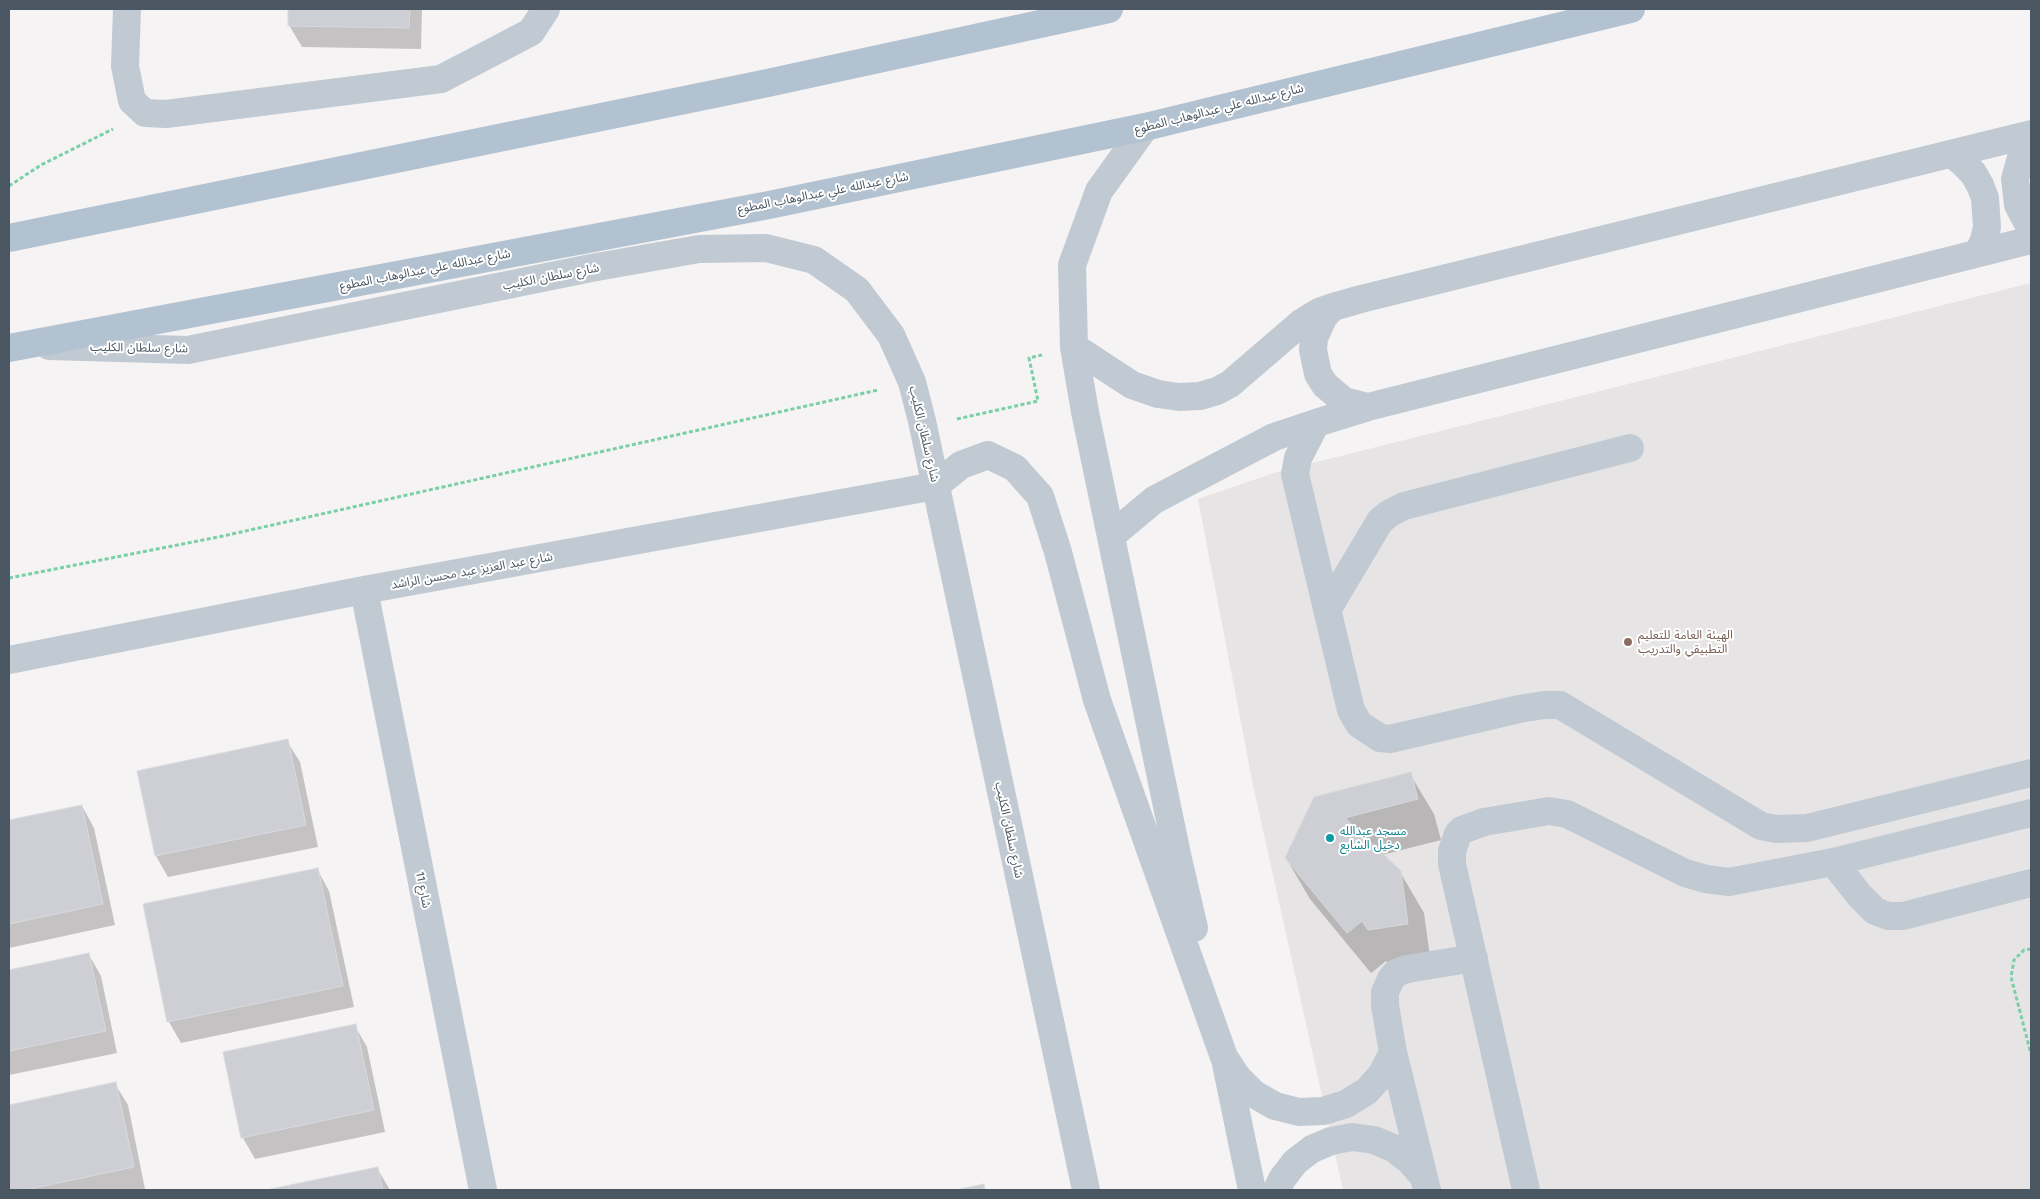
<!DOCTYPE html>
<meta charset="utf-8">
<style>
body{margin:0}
#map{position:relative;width:2040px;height:1199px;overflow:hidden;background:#f5f3f3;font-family:"Work Sans",sans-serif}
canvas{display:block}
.frame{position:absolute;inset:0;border:10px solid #4a5661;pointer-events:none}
</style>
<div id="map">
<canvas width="2040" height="1199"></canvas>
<div class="frame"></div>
</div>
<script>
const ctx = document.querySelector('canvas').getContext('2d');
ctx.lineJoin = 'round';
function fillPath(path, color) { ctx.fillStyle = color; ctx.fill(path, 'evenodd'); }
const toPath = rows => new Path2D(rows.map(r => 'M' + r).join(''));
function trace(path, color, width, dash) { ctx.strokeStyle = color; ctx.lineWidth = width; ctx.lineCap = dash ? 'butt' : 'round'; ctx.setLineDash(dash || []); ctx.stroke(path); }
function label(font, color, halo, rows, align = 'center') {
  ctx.font = font + ' "Work Sans","Noto Sans Arabic",sans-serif'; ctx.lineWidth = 4; ctx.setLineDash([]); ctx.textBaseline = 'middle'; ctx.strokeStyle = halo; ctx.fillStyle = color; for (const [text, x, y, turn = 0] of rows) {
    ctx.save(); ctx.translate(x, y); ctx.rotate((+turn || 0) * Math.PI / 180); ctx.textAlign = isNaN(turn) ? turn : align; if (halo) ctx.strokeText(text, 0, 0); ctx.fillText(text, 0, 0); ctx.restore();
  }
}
fillPath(toPath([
 [2031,283,2031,1190,1343,1190,1253,785,1198,499,1277,472]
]), '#e6e4e5');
fillPath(toPath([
 [290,9,422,9,421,49,302,47,289,25],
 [287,741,300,762,318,847,168,877,156,856,138,772],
 [1410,774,1434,814,1441,840,1382,855,1400,872,1424,913,1431,964,1393,970,1386,961,1371,973,1310,899,1286,858,1315,798],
 [82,806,94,828,115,925,9,948,9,822],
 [317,869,329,891,354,1007,181,1043,169,1022,144,905],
 [89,955,101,976,117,1053,9,1075,9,971],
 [355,1026,367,1047,385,1132,255,1159,243,1138],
 [115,1084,128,1105,145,1189,9,1190,9,1106],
 [377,1168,390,1190,272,1190]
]), '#0003');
const building = toPath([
 [288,9,410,9,409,28,288,26,288,9],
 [288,739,306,825,155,856,137,771,288,739],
 [1411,772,1418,799,1345,818,1401,871,1408,924,1368,930,1362,921,1347,933,1285,858,1314,797,1411,772],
 [82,805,103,904,9,924,9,820,82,805],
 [318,868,343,986,167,1022,143,904,318,868],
 [89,953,106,1031,9,1051,9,970,89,953],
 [356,1024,374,1110,241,1138,223,1052,356,1024],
 [116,1082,134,1167,25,1190,9,1190,9,1105,116,1082],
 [378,1167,383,1190,266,1190,378,1167],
 [984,1184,985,1190,956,1190,984,1184]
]);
fillPath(building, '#cdcfd5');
trace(building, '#d7d9de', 1);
trace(toPath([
 [9,186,41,165,113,129],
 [957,419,1038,401,1029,358,1042,355],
 [9,578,223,536,878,390],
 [2031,949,2024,950,2014,960,2011,977,2031,1054]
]), '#7ad0a6', 3, [4, 2.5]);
trace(toPath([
 [127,9,125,66,132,101,145,113,166,114,441,79,531,32,546,9],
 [1145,127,1099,191,1072,265,1074,347,1085,412,1178,859,1194,928],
 [2031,140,2022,154,2015,179,2018,205,2031,229],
 [1952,154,1963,163,1973,173,1980,185,1985,198,1987,227,1984,240,1978,253],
 [1333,307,1324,316,1314,338,1313,350,1318,374,1325,385,1344,401,1368,407],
 [49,346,188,350,591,268,699,249,766,248,814,260,857,290,891,335,912,382,922,421,1086,1190],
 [1074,347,1132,385,1158,394,1179,397,1200,396,1217,391,1230,384,1301,323,1319,312,1333,307,1361,299,2031,134],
 [1316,423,1298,458,1295,474,1351,710,1359,724,1380,738,1390,739,1519,709,1544,705,1560,705,1761,826,1776,829,1807,828,2031,773],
 [1111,536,1154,500,1274,437,1316,423,1368,407,2031,240],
 [364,590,483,1190],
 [1327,610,1380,521,1390,513,1404,506,1630,448],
 [9,660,364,590,935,486,961,465,988,455,1015,468,1040,496,1058,552,1097,700,1224,1057,1237,1077,1254,1094,1275,1106,1299,1112,1323,1111,1346,1104,1367,1091,1382,1074,1393,1052],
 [1833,862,1860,896,1875,911,1888,916,1903,916,2031,883],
 [1226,1064,1252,1190],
 [1277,1190,1282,1179,1295,1162,1312,1149,1331,1141,1352,1137,1374,1140,1393,1148,1410,1161,1423,1176],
 [1427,1190,1393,1052,1385,1006,1385,992,1391,979,1396,973,1407,969,1474,958],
 [1526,1190,1452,864,1452,851,1458,834,1462,830,1484,822,1549,811,1567,814,1685,873,1706,879,1729,882,1833,862,2031,813]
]), '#c1cad2', 28);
trace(toPath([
 [9,238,763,84,1109,9],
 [9,348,769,205,1145,127,1631,9]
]), '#b3c2d1', 28);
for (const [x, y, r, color] of [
 [1628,642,5,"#8d6e63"],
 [1330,838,5,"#0f9aa8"]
]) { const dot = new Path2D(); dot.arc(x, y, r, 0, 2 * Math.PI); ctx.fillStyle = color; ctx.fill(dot); trace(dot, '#fff', 2); }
label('12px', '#4a5661', '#fff', [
 ["شارع عبدالله علي عبدالوهاب المطوع",1219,109,-14],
 ["شارع عبدالله علي عبدالوهاب المطوع",823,193,-11],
 ["شارع عبدالله علي عبدالوهاب المطوع",425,270,-11],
 ["شارع سلطان الكليب",551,277,-11],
 ["شارع سلطان الكليب",139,348,1],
 ["شارع سلطان الكليب",924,434,77],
 ["شارع عبد العزيز عبد محسن الراشد",472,571,-10],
 ["شارع سلطان الكليب",1009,830,78],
 ["شارع 11",423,890,79]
]);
label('12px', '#785e54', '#fff', [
 ["الهيئة العامة للتعليم",1638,635],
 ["التطبيقي والتدريب",1638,649]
], 'left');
label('12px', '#0d838f', '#fff', [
 ["مسجد عبدالله",1340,831],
 ["دخيل الشايع",1340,845]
], 'left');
</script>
